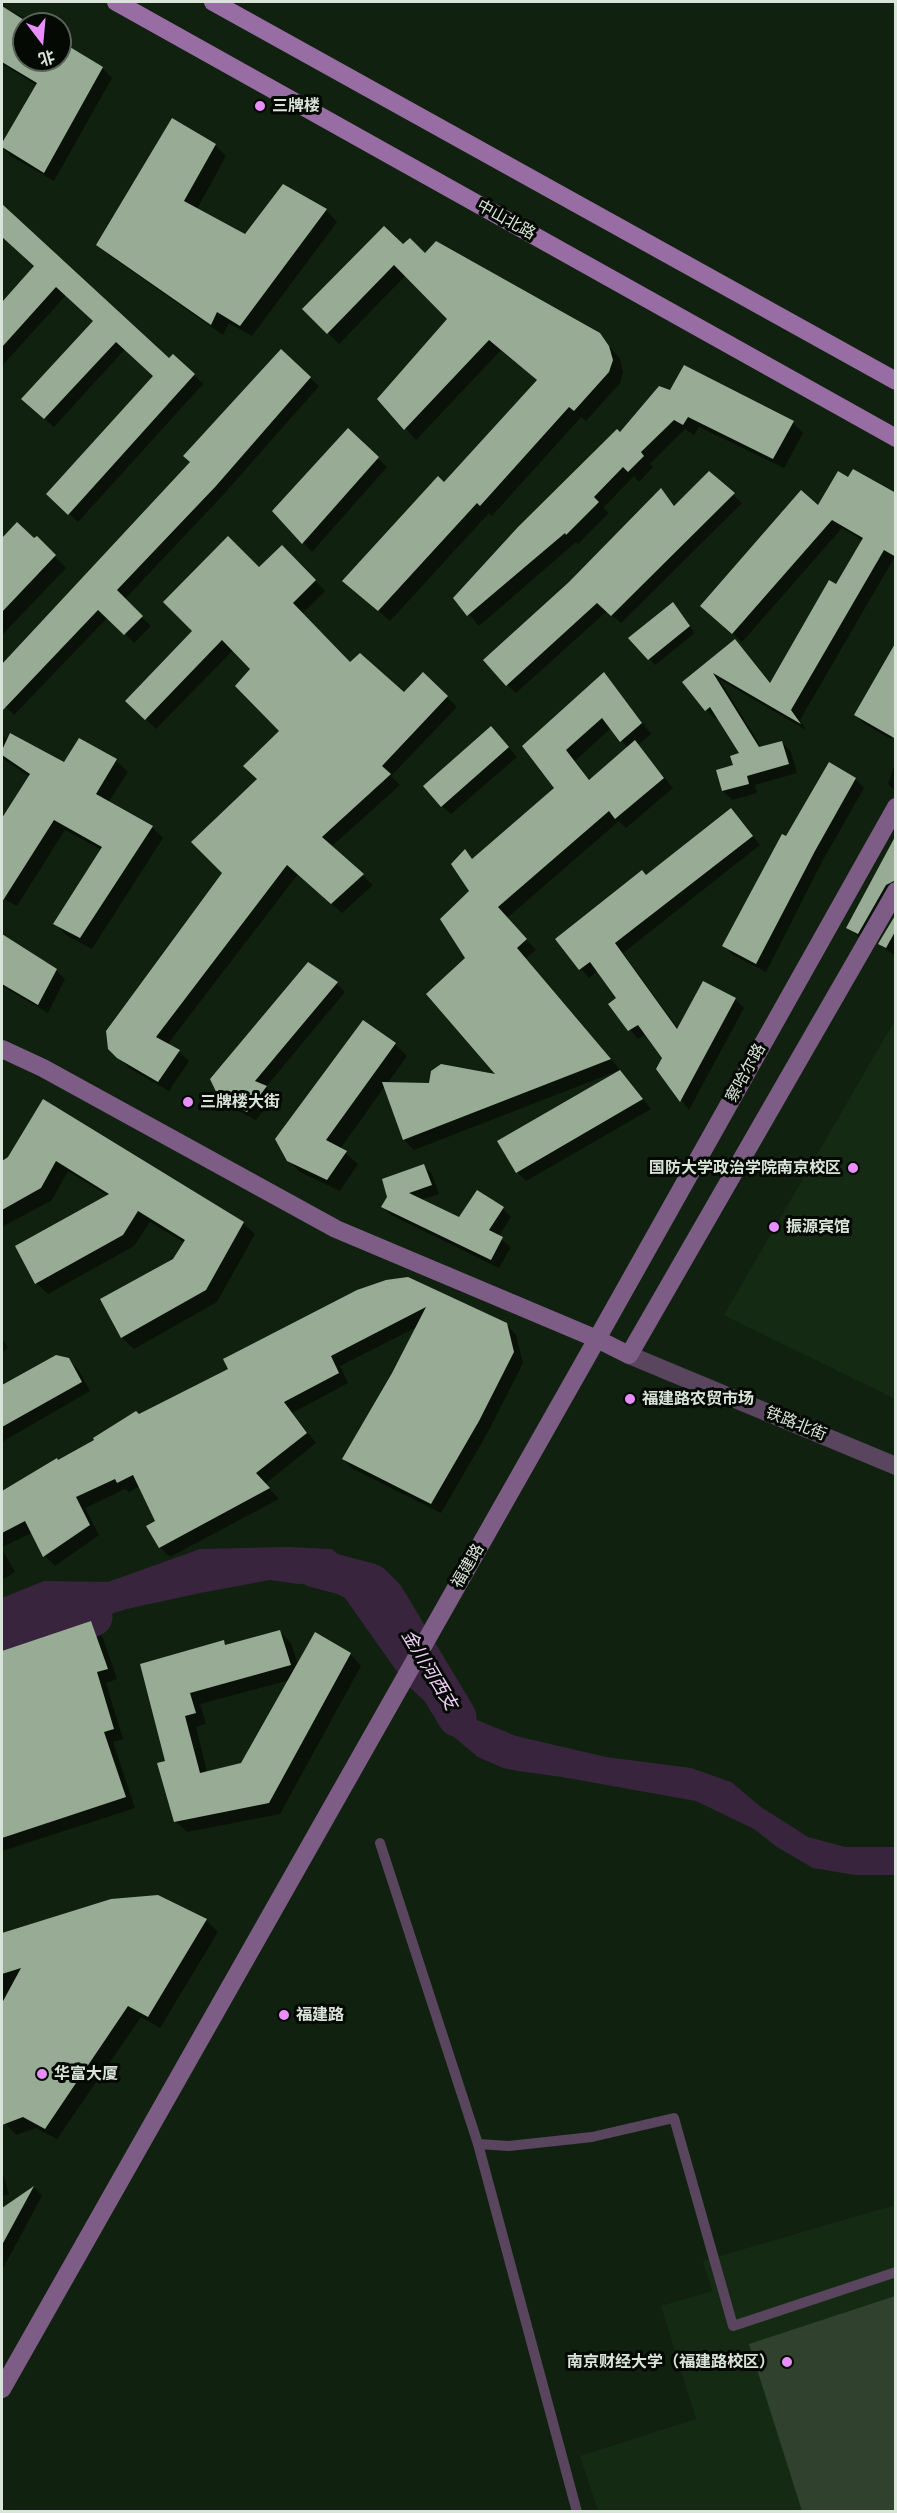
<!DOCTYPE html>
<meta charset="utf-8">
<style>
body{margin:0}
#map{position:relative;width:897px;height:2513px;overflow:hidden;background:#11210f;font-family:Figtree,"Noto Sans SC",sans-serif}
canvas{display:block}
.frame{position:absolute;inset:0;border:3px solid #d9e4d8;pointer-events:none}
.north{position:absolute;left:12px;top:12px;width:60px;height:60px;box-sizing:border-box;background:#040903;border:2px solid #596158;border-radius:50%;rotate:164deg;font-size:16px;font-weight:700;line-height:24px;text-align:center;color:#d9e4d8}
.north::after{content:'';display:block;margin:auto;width:21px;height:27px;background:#e88eff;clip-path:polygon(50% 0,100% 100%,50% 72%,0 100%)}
</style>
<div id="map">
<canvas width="897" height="2513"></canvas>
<div class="frame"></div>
<div class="north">北</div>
</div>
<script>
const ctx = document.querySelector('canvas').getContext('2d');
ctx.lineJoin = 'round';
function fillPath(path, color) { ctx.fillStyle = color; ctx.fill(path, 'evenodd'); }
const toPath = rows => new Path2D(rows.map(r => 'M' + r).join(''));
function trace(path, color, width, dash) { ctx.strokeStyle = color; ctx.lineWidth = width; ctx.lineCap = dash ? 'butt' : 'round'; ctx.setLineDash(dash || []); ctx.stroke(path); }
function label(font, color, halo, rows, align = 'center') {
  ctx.font = font + ' Figtree,"Noto Sans SC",sans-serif'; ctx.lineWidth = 6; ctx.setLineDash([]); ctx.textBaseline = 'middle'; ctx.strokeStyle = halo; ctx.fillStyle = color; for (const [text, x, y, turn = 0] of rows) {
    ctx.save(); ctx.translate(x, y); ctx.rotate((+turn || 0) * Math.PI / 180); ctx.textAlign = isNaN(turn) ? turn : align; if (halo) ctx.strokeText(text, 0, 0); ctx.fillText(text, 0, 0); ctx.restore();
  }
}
fillPath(toPath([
 [895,1020,895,1399,724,1315],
 [895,2205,895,2511,598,2511,580,2456,696,2419,661,2306,712,2291,703,2261]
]), '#152a13');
fillPath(toPath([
 [895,2296,895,2511,802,2511,749,2344]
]), '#30412e');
fillPath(toPath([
 [288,1547,332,1549,359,1574,387,1603,418,1660,451,1693,465,1715,516,1736,606,1757,691,1768,731,1782,761,1807,808,1837,845,1847,895,1847,895,1875,855,1875,813,1868,777,1847,754,1829,696,1801,562,1777,518,1771,503,1768,478,1757,448,1732,433,1709,405,1683,345,1598,317,1583,298,1584,270,1580,200,1593,127,1609,2,1647,2,1598,44,1581,108,1582,200,1549]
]), '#38253d');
fillPath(toPath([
 [2,6,36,24,24,24,24,60,60,60,60,37,73,48,72,50,102,68,112,78,54,181,11,156,2,146,38,86,2,64],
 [215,145,226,156,197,209,245,235,326,210,337,222,252,336,229,323,223,335,110,256,98,244],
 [2,206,169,360,194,375,203,384,78,522,48,494,155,376,125,349,54,427,32,408,95,321,66,295,2,366,2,304,35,267,4,237,2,240],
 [403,246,599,334,620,359,623,372,620,383,586,421,581,417,492,516,489,513,390,621,344,581,445,484,538,381,501,350,416,440,379,399,449,319,406,275,339,344,304,309],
 [310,378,319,386,224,494,124,600,151,626,134,643,108,617,14,715,2,703,2,666,192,462],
 [659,388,793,423,803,433,784,468,699,427,694,435,685,429,650,464,653,467,639,482,634,476,603,508,609,513,578,544,576,542,479,626,455,598,620,434],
 [348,430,387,467,312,552,274,511],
 [709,473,742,503,621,623,607,611,516,693,507,685,570,583,661,490,675,506],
 [849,479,896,495,896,559,894,558,800,720,806,730,719,679,762,748,782,742,791,752,797,773,755,785,757,793,732,800,723,791,742,754,718,717,715,719,684,682,735,641,771,684,837,586,863,541,842,528,742,642,712,615,818,507],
 [17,524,34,541,37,538,66,568,2,635,2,541],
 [282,547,325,591,302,614,350,664,404,694,423,674,457,707,391,776,400,785,331,847,373,885,342,913,298,874,167,1045,179,1051,189,1061,169,1091,129,1068,110,1049,224,873,258,780,281,732,252,669,233,650,156,729,127,701],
 [673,604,695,633,655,665,630,639],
 [604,674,651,734,638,745,673,788,626,828,619,821,507,918,536,950,526,958,620,1070,414,1150,404,1140,385,1086,340,1149,358,1164,340,1191,300,1172,288,1160,363,1022,395,1044,407,1056,387,1084,430,1084,498,1077,467,958,471,891,465,851,473,859,556,788,524,746],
 [611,728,628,748,590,781,575,761],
 [855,715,896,732,891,739,865,724],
 [2,736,67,771,79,740,116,761,128,772,108,803,152,827,163,838,92,949,66,935,55,923,102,850,65,830,17,906,2,898,2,821,30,777,2,758],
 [500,737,517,757,451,814,442,806],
 [896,761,896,792,888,784],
 [830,764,855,779,864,788,823,860,766,972,733,955,724,946],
 [731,810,760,845,623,953,679,1030,735,999,744,1008,689,1110,658,1069,664,1058,646,1034,638,1039,610,1005,618,999,598,971,589,978,557,939,646,877],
 [896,838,896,901,860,939,848,927],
 [896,916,896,957,880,944],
 [2,936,56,970,65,979,48,1013,2,986],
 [337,984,345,992,266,1087,275,1096,256,1120,230,1107,220,1097],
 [629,1081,651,1109,526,1181,517,1172],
 [44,1101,243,1223,255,1234,217,1302,134,1349,122,1338,102,1300,174,1260,185,1243,150,1222,134,1246,48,1294,36,1283,108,1196,68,1171,52,1200,2,1227,2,1162,9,1159],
 [423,1166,432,1174,439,1194,420,1200,459,1218,503,1209,511,1217,498,1237,511,1247,499,1268,391,1215,383,1207],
 [358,1292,506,1324,516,1335,523,1363,488,1432,441,1513,353,1469,343,1459,417,1327,340,1366,348,1383,292,1413,316,1443,265,1484,279,1499,170,1557,160,1547,157,1522,140,1486,129,1492,125,1489,85,1508,99,1535,55,1566,45,1556,32,1533,2,1547,2,1492,57,1460,58,1461,139,1416,230,1369],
 [2,1338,8,1348,2,1352],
 [57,1356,68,1360,78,1369,90,1391,2,1442,2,1387],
 [2,1549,15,1572,2,1580],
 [91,1623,101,1633,117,1679,106,1683,123,1739,113,1742,135,1808,2,1851,2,1653],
 [280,1632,291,1643,298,1665,350,1654,361,1666,280,1814,187,1832,175,1821,166,1762,141,1665,224,1642,227,1646],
 [290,1680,242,1764,207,1772,196,1727,206,1724,200,1704],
 [158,1897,206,1920,218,1932,160,2028,141,2017,57,2139,36,2128,16,2135,5,2123,2,2113,2,1935,111,1900],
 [2,2171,9,2194,2,2196],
 [34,2187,42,2196,2,2270,2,2210]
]), '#0007');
trace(toPath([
 [315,1568,371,1583,385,1597,457,1717],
 [2,1649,93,1617]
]), '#38253d', 39);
fillPath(toPath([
 [2,6,24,20,24,60,60,60,60,41,103,67,44,173,2,147,2,143,37,83,2,62],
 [172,118,216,144,184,201,245,234,283,184,327,209,240,326,217,312,211,325,96,245],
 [2,204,169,358,173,354,195,374,68,515,46,494,153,376,116,342,44,419,21,399,93,321,56,287,2,347,2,302,34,266,2,237],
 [384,226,403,244,410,238,425,253,436,241,600,333,609,346,613,360,609,372,574,411,569,407,480,506,477,503,378,611,342,581,438,476,444,482,537,380,489,340,404,430,377,399,447,319,394,265,327,334,302,309],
 [281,349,311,377,216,486,117,590,143,616,124,635,98,610,2,711,2,664,190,462,183,456],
 [684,365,794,421,773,459,688,417,683,425,674,420,641,452,644,456,628,472,623,467,594,497,599,502,566,535,565,533,467,616,453,598,518,527,617,429,620,432,659,386,670,390],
 [348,428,379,457,302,544,272,511],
 [853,469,896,493,896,557,884,550,791,710,801,724,713,673,759,747,782,741,789,764,747,776,749,784,722,791,716,770,733,765,730,756,739,753,710,707,705,711,682,682,735,639,770,683,829,580,836,584,863,538,832,520,732,634,700,606,801,490,818,505,838,471,848,477],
 [709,471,735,493,611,616,597,603,506,686,483,660,569,582,661,488,674,506],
 [17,522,34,538,37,536,56,555,2,612,2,538],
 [228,536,259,567,282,545,316,580,293,603,350,662,360,653,404,692,423,672,448,696,382,766,391,774,322,837,364,874,331,904,287,865,156,1037,180,1050,158,1082,117,1058,108,1049,106,1031,222,873,191,842,257,779,243,766,279,731,235,686,250,669,222,640,145,720,125,701,192,631,163,602],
 [673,602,690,626,648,660,628,638],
 [896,642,896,739,854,715],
 [604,672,642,723,620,742,602,718,566,750,589,780,635,740,664,778,615,819,609,811,498,907,527,939,517,948,611,1059,403,1140,382,1082,429,1083,431,1071,441,1064,495,1074,426,994,465,958,440,919,469,891,451,864,465,849,472,859,554,788,522,746],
 [491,726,509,747,441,807,423,786],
 [10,733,64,762,79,738,117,759,96,794,153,826,80,938,53,924,102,847,54,820,2,902,2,818,30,774,2,755,2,750],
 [829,762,856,778,815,851,756,964,722,946,782,834,786,836],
 [731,808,753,836,615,943,677,1029,703,981,736,998,680,1102,656,1069,662,1058,638,1025,628,1031,608,1004,616,998,590,962,579,970,555,939,642,870,646,875],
 [896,835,896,880,886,885,858,934,846,928],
 [896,914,896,930,886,948,878,944],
 [2,934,57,969,38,1005,2,984],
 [308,962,338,982,255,1081,267,1086,247,1112,219,1098,210,1079],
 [363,1020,396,1043,326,1140,347,1151,327,1180,287,1161,275,1139],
 [620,1070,643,1099,516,1173,497,1141],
 [43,1099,244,1222,206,1290,121,1338,100,1299,173,1259,185,1240,138,1211,123,1235,35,1284,15,1246,109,1194,56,1161,41,1188,2,1210,2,1161,8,1157],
 [424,1164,432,1185,409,1193,459,1217,477,1190,504,1207,489,1230,503,1237,491,1260,381,1207,387,1197,382,1179],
 [408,1277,507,1323,514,1352,479,1421,431,1504,342,1459,392,1373,426,1307,331,1356,339,1373,284,1402,307,1433,256,1473,270,1488,159,1548,146,1526,155,1521,133,1475,117,1483,115,1479,76,1497,90,1525,43,1557,25,1521,2,1533,2,1491,57,1458,58,1460,94,1440,93,1438,136,1411,139,1414,228,1369,223,1359,357,1290,386,1280],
 [56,1355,69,1358,82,1382,2,1427,2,1385],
 [91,1621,108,1669,97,1672,114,1729,104,1732,126,1797,2,1838,2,1651],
 [280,1630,291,1665,190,1693,196,1713,185,1716,200,1773,241,1763,315,1632,351,1653,269,1803,174,1822,157,1763,165,1761,140,1664,224,1640,225,1645],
 [158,1895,207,1919,148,2017,128,2006,45,2129,23,2117,2,2125,2,2003,21,1968,2,1974,2,1933,111,1899],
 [34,2186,2,2245,2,2208]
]), '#98ac95');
trace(toPath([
 [380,1843,478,2144,509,2146,592,2137,674,2118,733,2326,896,2272],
 [478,2144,577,2512]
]), '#5a455f', 10);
trace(toPath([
 [629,1355,896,1466]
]), '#5a455f', 18);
trace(toPath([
 [2,1049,43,1068,336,1229,597,1339,629,1355,896,891],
 [2,2389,597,1339,896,807]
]), '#7d5c86', 18);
trace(toPath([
 [116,2,896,438],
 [213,2,896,381]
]), '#986da3', 18);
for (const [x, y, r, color] of [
 [260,106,6,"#e88eff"],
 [188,1102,6,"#e88eff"],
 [853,1168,6,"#e88eff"],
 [774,1227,6,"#e88eff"],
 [630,1399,6,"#e88eff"],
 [284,2015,6,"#e88eff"],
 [42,2074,6,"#e88eff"],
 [787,2362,6,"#e88eff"]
]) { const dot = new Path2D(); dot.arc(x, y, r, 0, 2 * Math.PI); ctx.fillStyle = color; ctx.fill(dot); trace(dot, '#040903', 2); }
label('bold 16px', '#d9e4d8', '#040903', [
 ["三牌楼",272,106],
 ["三牌楼大街",200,1102],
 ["国防大学政治学院南京校区",841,1168,"right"],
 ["振源宾馆",786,1227],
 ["福建路农贸市场",642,1399],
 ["福建路",296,2015],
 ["华富大厦",54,2074],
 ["南京财经大学（福建路校区）",775,2362,"right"]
], 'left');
label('16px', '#d9e4d8', '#040903', [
 ["中山北路",506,220,29],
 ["察哈尔路",746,1073,-61],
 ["铁路北街",796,1424,22],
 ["福建路",468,1566,-60]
]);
label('italic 18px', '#f0d0f9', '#040903', [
 ["金川河西支",429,1670,59]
]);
</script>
